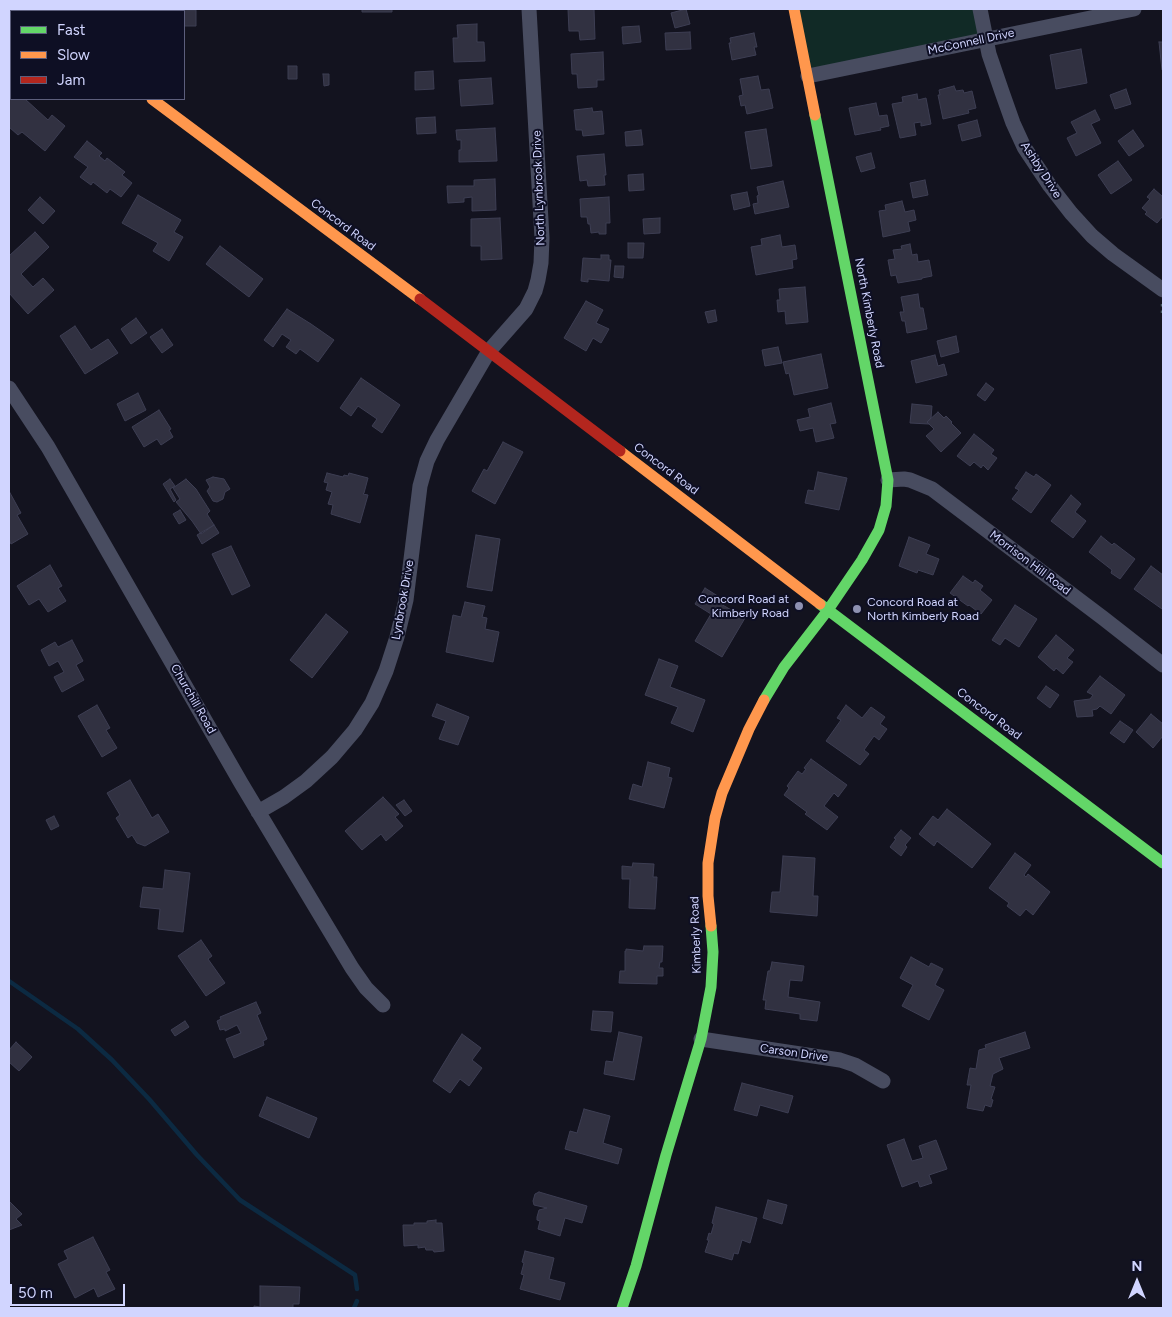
<!DOCTYPE html>
<style>
body{margin:0}
#map{position:relative;width:1172px;height:1317px;overflow:hidden;background:#13131f;font-family:Figtree,sans-serif}
canvas{display:block}
.frame{position:absolute;inset:0;border:10px solid #d1d5ff;pointer-events:none}
.legend{position:absolute;left:10px;top:10px;width:175px;height:90px;box-sizing:border-box;background:#0e0f24;border:1px solid #5c5e7c;margin:0;padding:6px 9px;list-style:none;font-size:15px;color:#d1d5ff}
.legend li{display:flex;align-items:center;gap:10px;height:25px}
.legend b{width:25px;border:1px solid #5c5e7c}
.north{position:absolute;left:1112px;top:1257px;width:50px;height:50px;-webkit-text-stroke:4px #0e0f24;paint-order:stroke;rotate:0deg;font-size:14px;font-weight:700;line-height:20px;text-align:center;color:#d1d5ff}
.north::after{content:'';display:block;margin:auto;width:18px;height:22px;background:#d1d5ff;clip-path:polygon(50% 0,100% 100%,50% 72%,0 100%)}
.scale{position:absolute;left:10px;top:1284px;width:115px;height:22px;box-sizing:border-box;border:2px solid #d1d5ff;border-top:0;padding-left:6px;font-size:15px;line-height:18px;white-space:nowrap;color:#d1d5ff;-webkit-text-stroke:4px #0e0f24;paint-order:stroke}
</style>
<div id="map">
<canvas width="1172" height="1317"></canvas>
<div class="frame"></div>
<ul class="legend">
<li><b style="height:6px;background:#63d668"></b>Fast</li>
<li><b style="height:6px;background:#ff974d"></b>Slow</li>
<li><b style="height:6px;background:#b3261e"></b>Jam</li>
</ul>
<div class="north">N</div>
<div class="scale">50 m</div>
</div>
<script>
const ctx = document.querySelector('canvas').getContext('2d');
ctx.lineJoin = 'round';
function fillPath(path, color) { ctx.fillStyle = color; ctx.fill(path, 'evenodd'); }
const toPath = rows => new Path2D(rows.map(r => 'M' + r).join(''));
function trace(path, color, width, dash) { ctx.strokeStyle = color; ctx.lineWidth = width; ctx.lineCap = dash ? 'butt' : 'round'; ctx.setLineDash(dash || []); ctx.stroke(path); }
function label(font, color, halo, rows, align = 'center') {
  ctx.font = font + ' Figtree,sans-serif'; ctx.lineWidth = 4; ctx.setLineDash([]); ctx.textBaseline = 'middle'; ctx.strokeStyle = halo; ctx.fillStyle = color; for (const [text, x, y, turn = 0] of rows) {
    ctx.save(); ctx.translate(x, y); ctx.rotate((+turn || 0) * Math.PI / 180); ctx.textAlign = isNaN(turn) ? turn : align; if (halo) ctx.strokeText(text, 0, 0); ctx.fillText(text, 0, 0); ctx.restore();
  }
}
fillPath(toPath([
 [796,9,978,9,984,37,810,73]
]), '#112a26');
trace(toPath([
 [9,981,78,1029,112,1060,149,1099,197,1155,240,1200,355,1275,357,1289],
 [354,1308,357,1301]
]), '#0c2a42', 4.5);
const building = toPath([
 [362,9,392,9,392,12,362,12,362,9],
 [568,9,594,9,595,39,580,40,579,31,569,31,568,9],
 [686,9,690,24,675,28,671,13,686,9],
 [180,10,196,10,196,26,184,26,184,11,180,11,180,10],
 [477,24,477,42,484,42,485,61,454,62,453,38,458,38,457,25,477,24],
 [639,26,641,42,623,44,622,27,639,26],
 [690,32,691,49,666,50,665,33,690,32],
 [754,33,757,47,754,47,756,55,732,60,729,43,731,43,730,38,754,33],
 [1159,42,1163,42,1163,70,1162,70,1159,42],
 [1081,49,1087,83,1056,89,1050,55,1081,49],
 [603,52,604,80,597,80,597,87,578,88,577,74,572,74,571,54,603,52],
 [288,66,297,66,297,79,288,79,288,66],
 [433,71,434,89,415,90,415,72,433,71],
 [323,74,329,74,329,85,324,86,323,74],
 [758,76,761,90,769,89,773,108,747,114,745,105,741,106,739,96,743,95,740,79,758,76],
 [491,78,493,104,461,106,459,80,491,78],
 [954,86,956,91,963,90,964,93,972,91,976,108,968,110,969,113,943,119,938,95,940,95,939,90,954,86],
 [1126,89,1131,104,1115,109,1110,95,1126,89],
 [11,90,11,99,25,99,48,120,52,115,65,126,45,151,22,132,18,135,9,127,9,94,11,90],
 [917,94,918,100,926,98,931,124,921,126,921,122,914,123,916,135,900,138,892,104,903,102,902,97,917,94],
 [876,103,879,116,887,115,889,126,880,128,881,130,855,135,849,108,876,103],
 [592,108,593,112,602,111,604,134,583,136,582,130,576,130,574,110,592,108],
 [1095,110,1100,120,1091,124,1101,143,1076,156,1067,138,1077,133,1071,122,1095,110],
 [435,117,436,133,417,134,416,118,435,117],
 [977,120,981,136,962,141,958,125,977,120],
 [495,128,497,161,459,162,459,150,461,150,461,140,457,140,456,130,495,128],
 [766,129,772,166,751,169,745,132,766,129],
 [641,130,643,145,626,146,625,132,641,130],
 [1133,130,1144,146,1129,156,1118,141,1133,130],
 [87,141,102,153,99,156,105,161,107,158,125,172,122,175,132,183,121,197,110,189,107,193,93,182,91,185,80,177,88,167,74,157,87,141],
 [871,153,875,168,861,172,856,157,871,153],
 [604,154,606,175,604,175,605,185,588,186,587,180,580,181,577,156,604,154],
 [1118,161,1132,180,1111,194,1098,175,1118,161],
 [643,174,644,190,629,191,628,175,643,174],
 [495,179,496,210,472,211,472,197,464,198,464,202,448,203,447,186,474,186,474,180,495,179],
 [925,180,928,195,913,198,910,183,925,180],
 [783,181,789,207,755,214,753,204,758,203,757,196,759,195,757,187,783,181],
 [1154,189,1163,197,1163,216,1157,223,1145,214,1147,212,1142,208,1150,199,1147,197,1154,189],
 [747,192,750,206,734,210,731,195,747,192],
 [138,195,181,220,174,232,183,237,169,261,153,251,158,243,122,223,138,195],
 [40,197,55,211,43,224,28,210,40,197],
 [609,197,610,223,606,223,606,234,599,234,599,232,591,233,590,224,588,224,587,217,581,217,580,199,609,197],
 [902,201,905,212,914,210,916,220,908,222,910,231,883,237,879,211,886,210,885,205,902,201],
 [500,218,502,259,481,260,481,246,471,246,471,219,500,218],
 [660,218,660,233,644,234,643,219,660,218],
 [35,232,49,247,21,274,33,287,43,278,54,290,28,314,9,293,9,256,35,232],
 [780,235,782,247,795,245,797,259,792,260,793,268,756,275,751,247,762,245,761,239,780,235],
 [628,243,644,243,643,258,628,258,628,243],
 [910,244,912,255,917,254,918,262,929,260,932,276,922,278,922,279,898,283,896,275,891,276,888,260,895,259,893,250,902,249,901,246,910,244],
 [220,246,263,279,249,297,206,264,220,246],
 [601,255,609,255,609,260,611,260,609,281,588,279,588,282,581,281,583,258,601,259,601,255],
 [615,266,624,266,623,278,614,277,615,266],
 [805,287,808,322,786,324,785,311,778,312,777,300,780,300,779,289,805,287],
 [918,294,920,308,923,308,927,329,907,333,905,321,902,321,900,312,904,312,901,297,918,294],
 [586,301,603,310,596,323,609,329,601,343,593,338,586,351,564,338,586,301],
 [287,309,311,324,334,340,318,362,300,349,296,354,286,347,291,340,282,334,273,347,264,340,287,309],
 [715,310,717,321,708,323,705,312,715,310],
 [136,318,147,333,131,344,121,329,136,318],
 [75,326,91,350,108,339,118,353,85,374,60,336,75,326],
 [162,329,173,345,162,353,150,337,162,329],
 [956,336,959,352,941,357,937,341,956,336],
 [778,347,782,363,765,366,762,350,778,347],
 [821,354,828,388,794,395,789,373,786,374,783,362,821,354],
 [935,355,938,366,944,364,947,375,916,383,911,361,935,355],
 [361,378,400,405,382,433,372,426,377,419,358,406,351,416,340,408,361,378],
 [986,383,994,389,985,401,977,395,986,383],
 [138,393,146,410,125,421,117,404,138,393],
 [831,403,836,423,830,424,834,438,816,442,813,428,800,431,797,420,810,417,808,409,831,403],
 [912,404,932,406,931,418,927,422,929,424,910,423,912,404],
 [159,410,171,429,169,430,173,437,161,445,157,439,144,447,132,427,159,410],
 [938,412,944,418,946,416,952,422,951,423,961,433,941,452,926,436,934,429,927,422,938,412],
 [974,434,994,450,991,454,997,458,988,470,983,465,981,468,974,462,970,466,957,456,974,434],
 [503,442,523,452,495,504,472,491,484,469,487,471,503,442],
 [818,472,847,478,839,510,805,503,808,490,814,491,818,472],
 [1026,472,1034,477,1036,474,1051,485,1031,513,1012,499,1019,490,1015,488,1026,472],
 [327,473,343,477,344,475,348,476,349,473,368,478,364,493,363,494,368,495,360,523,331,514,333,505,328,504,332,492,326,490,328,483,324,482,327,473],
 [213,477,224,479,230,489,225,492,223,499,217,502,213,501,207,491,210,487,206,480,213,477],
 [170,479,175,486,170,489,176,500,174,502,163,484,170,479],
 [186,479,196,489,210,511,207,514,214,525,201,534,192,521,176,502,180,499,173,488,186,479],
 [9,491,21,513,17,515,28,534,11,544,9,540,9,491],
 [1071,495,1081,504,1075,512,1086,521,1073,538,1051,521,1071,495],
 [180,510,186,520,179,524,173,514,180,510],
 [214,525,219,533,202,544,197,535,214,525],
 [476,535,500,539,492,591,467,587,476,535],
 [1101,536,1112,545,1114,543,1135,559,1120,579,1111,573,1112,570,1089,552,1101,536],
 [909,537,930,545,926,554,939,559,933,575,918,570,917,573,899,566,909,537],
 [231,546,250,586,232,595,212,554,231,546],
 [50,565,62,586,58,588,66,601,48,612,39,599,29,605,17,586,50,565],
 [1151,566,1163,575,1163,607,1162,609,1134,589,1151,566],
 [963,576,973,583,975,580,983,586,980,590,992,600,981,614,969,605,968,606,950,593,963,576],
 [705,588,724,600,721,604,745,618,722,657,695,641,711,614,695,604,705,588],
 [465,602,485,606,482,617,487,618,485,629,499,632,493,662,446,652,453,615,461,617,465,602],
 [1015,605,1037,619,1019,647,1005,638,1000,645,992,640,1015,605],
 [326,614,348,632,312,678,290,660,326,614],
 [1056,635,1074,650,1067,658,1073,662,1063,674,1056,668,1054,671,1038,657,1056,635],
 [72,640,83,661,76,665,84,680,62,692,54,677,64,672,58,661,49,666,41,650,55,642,58,647,72,640],
 [659,659,678,666,670,687,705,700,693,732,671,723,678,707,645,695,659,659],
 [1100,676,1125,695,1111,714,1100,706,1097,709,1092,710,1093,716,1077,717,1074,701,1090,699,1093,695,1087,692,1100,676],
 [1046,686,1059,695,1050,708,1037,698,1046,686],
 [437,704,469,717,458,745,439,739,446,721,432,716,437,704],
 [97,705,110,728,106,730,117,748,102,757,78,716,97,705],
 [846,705,862,718,871,707,885,717,880,724,887,729,879,740,874,736,864,750,869,754,860,765,826,741,841,720,837,718,846,705],
 [1151,714,1163,724,1163,736,1153,748,1136,732,1151,714],
 [1120,721,1133,730,1124,743,1110,733,1120,721],
 [811,759,847,785,838,797,834,793,824,806,838,817,827,830,805,814,807,812,784,795,789,788,787,786,798,771,802,774,806,769,804,768,811,759],
 [648,762,670,768,668,777,672,778,664,808,629,799,633,784,642,787,648,762],
 [130,780,152,818,158,814,169,832,145,846,137,843,132,835,128,838,116,818,120,815,107,793,130,780],
 [383,797,399,814,395,817,403,826,386,841,381,834,362,850,345,831,383,797],
 [404,800,412,811,405,816,396,805,404,800],
 [947,809,991,844,972,868,937,841,934,846,919,834,933,816,938,820,947,809],
 [54,816,59,826,51,830,46,820,54,816],
 [901,830,911,838,905,845,907,847,901,856,890,847,896,839,894,838,901,830],
 [1015,853,1031,865,1024,875,1026,877,1028,874,1050,892,1033,915,1026,909,1020,916,1007,906,1009,903,989,888,1015,853],
 [783,856,815,858,813,896,818,896,817,916,770,912,772,892,780,892,783,856],
 [633,863,654,864,653,877,657,877,655,909,629,908,630,879,622,879,622,866,632,867,633,863],
 [165,870,190,873,183,932,158,929,160,909,140,907,143,887,163,889,165,870],
 [201,940,212,956,208,959,225,983,206,996,178,956,201,940],
 [644,946,663,946,662,962,660,962,659,968,663,968,663,976,657,976,657,984,619,983,620,971,625,971,625,951,626,951,626,949,643,951,644,946],
 [911,957,929,967,931,963,943,969,935,985,944,990,929,1020,902,1006,913,985,900,978,911,957],
 [772,962,804,966,802,981,790,980,788,997,820,1002,817,1021,800,1019,800,1014,765,1009,766,1000,763,1000,768,971,770,971,772,962],
 [256,1002,261,1013,257,1015,267,1039,263,1041,264,1045,234,1058,226,1039,241,1033,237,1025,225,1031,225,1029,220,1030,217,1021,221,1019,220,1017,256,1002],
 [593,1011,613,1012,611,1032,591,1030,593,1011],
 [185,1021,189,1027,175,1036,171,1030,185,1021],
 [619,1032,642,1037,634,1080,604,1074,606,1061,613,1062,619,1032],
 [1025,1032,1030,1048,999,1058,1003,1069,993,1074,990,1086,995,1087,991,1099,993,1100,991,1107,985,1105,983,1111,967,1108,971,1085,967,1085,970,1068,976,1069,979,1050,986,1048,985,1045,1025,1032],
 [462,1034,481,1048,472,1060,482,1068,469,1086,460,1079,450,1093,433,1081,453,1048,462,1034],
 [16,1042,32,1057,19,1071,9,1062,9,1050,16,1042],
 [742,1083,793,1096,788,1113,760,1105,757,1116,734,1110,742,1083],
 [267,1097,317,1118,309,1138,259,1116,267,1097],
 [584,1109,610,1116,603,1143,622,1149,618,1164,565,1149,570,1131,577,1133,584,1109],
 [904,1139,912,1161,923,1158,919,1146,936,1140,947,1169,929,1175,932,1183,920,1187,918,1181,902,1187,887,1145,904,1139],
 [539,1192,587,1206,582,1223,565,1218,560,1236,538,1229,540,1221,537,1220,537,1217,539,1210,547,1208,534,1205,533,1201,535,1194,539,1192],
 [768,1200,787,1205,782,1224,763,1218,768,1200],
 [9,1201,22,1214,16,1219,22,1225,9,1230,9,1201],
 [716,1207,757,1218,750,1243,742,1240,738,1254,734,1253,732,1260,705,1252,709,1240,707,1240,709,1233,711,1234,714,1224,712,1223,716,1207],
 [436,1220,436,1223,442,1223,444,1251,434,1252,433,1250,426,1250,425,1247,418,1248,418,1245,404,1246,403,1225,414,1225,414,1223,427,1223,427,1221,436,1220],
 [93,1237,110,1270,106,1272,115,1289,98,1297,94,1288,75,1298,58,1264,68,1259,64,1251,93,1237],
 [525,1251,554,1258,549,1279,565,1283,560,1300,520,1289,524,1275,521,1274,524,1263,522,1262,525,1251],
 [260,1286,300,1287,299,1304,293,1304,293,1308,254,1308,254,1306,260,1307,260,1286]
]);
fillPath(building, '#313141');
trace(building, '#3d3e53', 1);
trace(toPath([
 [1162,304,1162,316,1163,317]
]), '#475a62', 2.5, [2.5, 4]);
trace(toPath([
 [980,9,989,54,1002,92,1013,123,1024,147,1050,186,1071,213,1092,236,1113,254,1163,290],
 [9,33,11,30],
 [808,76,1134,9],
 [9,388,48,447,241,783,352,968,366,988,383,1005],
 [888,480,904,479,910,480,932,489,1103,618,1163,665],
 [258,812,284,797,306,781,332,757,355,730,372,703,386,671,397,637,406,600,420,486,427,461,437,440,489,351,526,309,535,291,538,280,541,263,542,238,529,9],
 [701,1039,840,1060,855,1065,883,1081]
]), '#484c60', 15);
trace(toPath([
 [820,604,1163,863],
 [764,700,784,667,828,610,862,560,879,530,886,506,888,480,815,115],
 [622,1308,636,1266,666,1155,701,1039,711,987,713,952,711,926]
]), '#63d668', 11);
trace(toPath([
 [32,9,35,11],
 [794,9,815,115],
 [152,99,420,299],
 [620,451,820,604],
 [711,926,708,896,708,863,715,818,722,793,749,729,764,700]
]), '#ff974d', 11);
trace(toPath([
 [420,299,620,451]
]), '#b3261e', 11);
for (const [x, y, r, color] of [
 [799,606,5,"#8e91b1"],
 [857,609,5,"#8e91b1"]
]) { const dot = new Path2D(); dot.arc(x, y, r, 0, 2 * Math.PI); ctx.fillStyle = color; ctx.fill(dot); trace(dot, '#0e0f24', 2); }
label('12px', '#d1d5ff', '#0e0f24', [
 ["McConnell Drive",971,42,-12],
 ["Ashby Drive",1041,170,57],
 ["North Lynbrook Drive",539,188,-92],
 ["Concord Road",343,225,37],
 ["North Kimberly Road",869,313,79],
 ["Concord Road",666,469,37],
 ["Morrison Hill Road",1030,563,37],
 ["Lynbrook Drive",403,600,-80],
 ["Churchill Road",193,699,60],
 ["Concord Road",989,714,37],
 ["Kimberly Road",696,935,-92],
 ["Carson Drive",794,1053,8]
]);
label('12px', '#d1d5ff', '#0e0f24', [
 ["Concord Road at",789,599],
 ["Kimberly Road",789,613],
 ["Concord Road at",867,602,"left"],
 ["North Kimberly Road",867,616,"left"]
], 'right');
</script>
